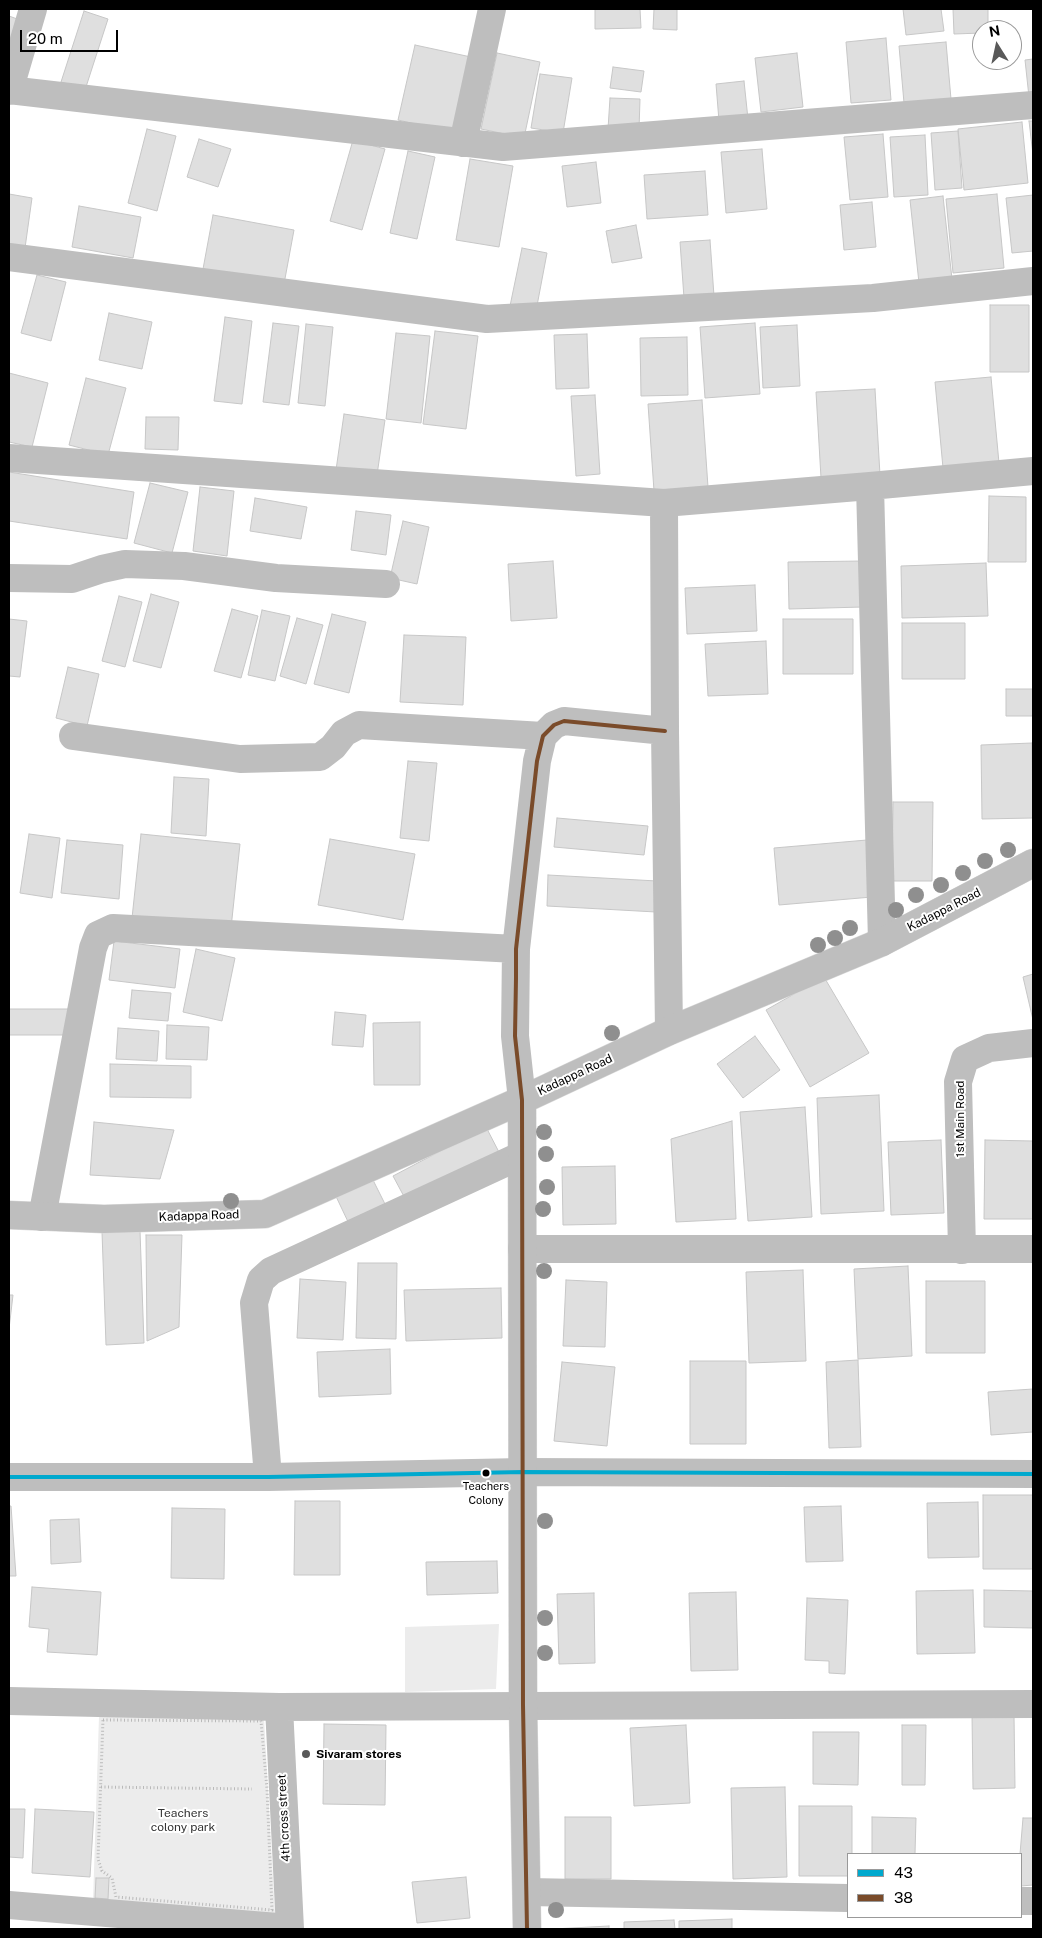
<!DOCTYPE html>
<style>
body{margin:0}
#map{position:relative;width:1042px;height:1938px;overflow:hidden;background:#fff;font-family:"Public Sans",sans-serif}
canvas{display:block}
.frame{position:absolute;inset:0;border:10px solid #000;pointer-events:none}
.legend{position:absolute;left:847px;top:1853px;width:175px;height:65px;box-sizing:border-box;background:#fff;border:1px solid #999;margin:0;padding:6px 9px;list-style:none;font-size:15px;color:#000}
.legend li{display:flex;align-items:center;gap:10px;height:25px}
.legend b{width:25px;border:1px solid #999}
.north{position:absolute;left:972px;top:20px;width:50px;height:50px;box-sizing:border-box;background:#fff;border:1px solid #999;border-radius:50%;rotate:350deg;font-size:14px;font-weight:700;line-height:20px;text-align:center;color:#000}
.north::after{content:'';display:block;margin:auto;width:18px;height:22px;background:#595959;clip-path:polygon(50% 0,100% 100%,50% 72%,0 100%)}
.scale{position:absolute;left:20px;top:30px;width:98px;height:22px;box-sizing:border-box;border:2px solid #000;border-top:0;padding-left:6px;font-size:15px;line-height:18px;white-space:nowrap;color:#000;-webkit-text-stroke:4px #fff;paint-order:stroke}
</style>
<div id="map">
<canvas width="1042" height="1938"></canvas>
<div class="frame"></div>
<ul class="legend">
<li><b style="height:6px;background:#00a9ce"></b>43</li>
<li><b style="height:6px;background:#7a4b2a"></b>38</li>
</ul>
<div class="north">N</div>
<div class="scale">20 m</div>
</div>
<script>
const ctx = document.querySelector('canvas').getContext('2d');
ctx.lineJoin = 'round';
function fillPath(path, color) { ctx.fillStyle = color; ctx.fill(path, 'evenodd'); }
const toPath = rows => new Path2D(rows.map(r => 'M' + r).join(''));
function trace(path, color, width, dash) { ctx.strokeStyle = color; ctx.lineWidth = width; ctx.lineCap = dash ? 'butt' : 'round'; ctx.setLineDash(dash || []); ctx.stroke(path); }
function label(font, color, halo, rows, align = 'center') {
  ctx.font = font + ' "Public Sans",sans-serif'; ctx.lineWidth = 4; ctx.setLineDash([]); ctx.textBaseline = 'middle'; ctx.strokeStyle = halo; ctx.fillStyle = color; for (const [text, x, y, turn = 0] of rows) {
    ctx.save(); ctx.translate(x, y); ctx.rotate((+turn || 0) * Math.PI / 180); ctx.textAlign = isNaN(turn) ? turn : align; if (halo) ctx.strokeText(text, 0, 0); ctx.fillText(text, 0, 0); ctx.restore();
  }
}
fillPath(toPath([
 [499,1624,496,1689,405,1692,405,1627],
 [99,1716,264,1718,275,1914,93,1901]
]), '#ececec');
const building = toPath([
 [595,9,640,9,641,28,595,29,595,9],
 [654,9,677,9,677,30,653,29,654,9],
 [903,9,941,9,944,31,906,35,903,9],
 [953,9,988,9,988,30,982,30,982,33,954,34,953,9],
 [84,11,108,19,85,90,61,82,84,11],
 [9,16,20,20,9,53,9,16],
 [886,38,891,100,851,103,846,42,886,38],
 [946,42,951,99,904,103,899,46,946,42],
 [415,45,471,57,454,133,398,120,415,45],
 [497,53,540,62,524,138,481,129,497,53],
 [797,53,803,107,761,112,755,58,797,53],
 [1033,59,1033,97,1029,97,1025,60,1033,59],
 [613,67,644,71,641,92,610,88,613,67],
 [540,74,572,78,563,133,531,128,540,74],
 [744,81,748,119,719,121,716,84,744,81],
 [610,98,640,99,639,130,608,129,610,98],
 [1029,121,1033,121,1033,155,1029,121],
 [1022,122,1028,183,964,190,958,129,1022,122],
 [147,129,176,136,157,211,128,203,147,129],
 [958,131,962,188,935,190,931,133,958,131],
 [883,134,888,197,850,200,844,137,883,134],
 [925,135,928,195,894,197,890,137,925,135],
 [199,139,231,149,218,187,187,177,199,139],
 [353,140,385,149,362,230,330,221,353,140],
 [762,149,767,209,726,213,721,152,762,149],
 [408,151,435,157,417,239,390,233,408,151],
 [470,159,513,166,499,247,456,240,470,159],
 [596,162,601,203,567,207,562,166,596,162],
 [705,171,708,215,647,219,644,175,705,171],
 [9,194,32,198,25,248,9,245,9,194],
 [997,194,1004,268,953,273,946,199,997,194],
 [1033,195,1033,251,1012,253,1006,198,1033,195],
 [943,196,952,279,919,283,910,200,943,196],
 [872,202,876,247,844,250,840,205,872,202],
 [79,206,141,217,133,258,72,247,79,206],
 [213,215,294,230,284,284,203,269,213,215],
 [636,225,642,258,612,263,606,231,636,225],
 [710,240,714,296,684,298,680,242,710,240],
 [522,248,547,253,536,311,510,306,522,248],
 [37,275,66,282,51,341,21,333,37,275],
 [990,305,1029,305,1029,372,990,372,990,305],
 [109,313,152,322,142,369,99,360,109,313],
 [225,317,252,321,242,404,214,401,225,317],
 [273,323,299,326,289,405,263,402,273,323],
 [755,323,760,394,705,398,700,327,755,323],
 [306,324,333,327,325,406,298,403,306,324],
 [797,325,800,386,763,388,760,327,797,325],
 [435,331,478,336,466,429,423,424,435,331],
 [396,333,430,336,421,423,386,419,396,333],
 [587,334,589,388,556,389,554,335,587,334],
 [687,337,688,395,641,396,640,338,687,337],
 [9,373,48,383,32,447,9,442,9,373],
 [991,377,999,463,943,468,935,382,991,377],
 [86,378,126,388,108,455,69,445,86,378],
 [875,389,880,475,821,478,816,392,875,389],
 [595,395,600,474,576,476,571,396,595,395],
 [702,400,708,487,654,491,648,404,702,400],
 [344,414,385,420,377,475,336,470,344,414],
 [146,417,179,417,178,450,145,449,146,417],
 [9,472,134,492,127,539,9,521,9,472],
 [150,483,188,492,172,553,134,543,150,483],
 [200,487,234,491,227,556,193,551,200,487],
 [989,496,1026,497,1026,562,988,562,989,496],
 [255,498,307,507,301,539,250,531,255,498],
 [356,511,391,515,386,555,351,550,356,511],
 [403,521,429,527,417,584,390,578,403,521],
 [553,561,557,618,511,621,508,564,553,561],
 [863,561,863,607,789,609,788,562,863,561],
 [986,563,988,616,902,618,901,566,986,563],
 [755,585,757,631,687,634,685,588,755,585],
 [151,594,179,602,161,668,133,661,151,594],
 [119,596,142,602,125,667,102,661,119,596],
 [232,609,258,616,241,678,214,671,232,609],
 [262,610,290,616,275,681,248,675,262,610],
 [332,614,366,622,349,693,314,684,332,614],
 [297,618,323,625,306,684,280,676,297,618],
 [9,619,27,621,20,677,9,676,9,619],
 [783,619,853,619,853,674,783,674,783,619],
 [902,623,965,623,965,679,902,679,902,623],
 [404,635,466,637,463,705,400,702,404,635],
 [766,641,768,694,708,696,705,644,766,641],
 [68,667,99,674,87,726,56,718,68,667],
 [1006,689,1033,689,1033,716,1006,716,1006,689],
 [1032,743,1033,818,982,819,981,745,1032,743],
 [408,761,437,763,429,841,400,838,408,761],
 [174,777,209,779,206,836,171,833,174,777],
 [893,802,933,802,932,881,892,881,893,802],
 [557,818,648,826,644,855,554,847,557,818],
 [29,834,60,838,52,898,20,893,29,834],
 [141,834,240,844,231,928,132,918,141,834],
 [330,839,415,854,403,920,318,905,330,839],
 [67,840,123,845,119,899,61,893,67,840],
 [867,840,872,897,779,905,774,848,867,840],
 [548,875,657,881,656,912,547,906,548,875],
 [114,941,180,949,175,988,109,980,114,941],
 [196,949,235,958,222,1021,183,1012,196,949],
 [1033,974,1033,1020,1023,977,1033,974],
 [824,977,869,1053,810,1087,766,1010,824,977],
 [132,990,171,993,168,1021,129,1018,132,990],
 [9,1009,75,1009,75,1035,9,1035,9,1009],
 [335,1012,366,1015,363,1047,332,1045,335,1012],
 [420,1022,420,1085,374,1085,373,1023,420,1022],
 [167,1025,209,1027,207,1060,166,1059,167,1025],
 [118,1028,159,1031,157,1061,116,1059,118,1028],
 [755,1036,780,1070,743,1098,717,1064,755,1036],
 [110,1064,191,1066,191,1098,110,1097,110,1064],
 [879,1095,884,1211,821,1214,817,1098,879,1095],
 [805,1107,812,1217,748,1221,740,1112,805,1107],
 [732,1121,736,1219,676,1222,671,1139,732,1121],
 [94,1122,174,1130,160,1179,90,1175,94,1122],
 [486,1127,501,1156,408,1204,393,1176,486,1127],
 [941,1140,944,1213,891,1215,888,1142,941,1140],
 [985,1140,1033,1141,1033,1219,984,1219,985,1140],
 [615,1166,616,1224,563,1225,562,1167,615,1166],
 [368,1170,388,1210,351,1228,332,1188,368,1170],
 [140,1231,144,1343,106,1345,102,1232,140,1231],
 [146,1235,182,1235,179,1327,147,1341,146,1235],
 [358,1263,397,1263,396,1339,356,1338,358,1263],
 [908,1266,912,1356,858,1359,854,1269,908,1266],
 [803,1270,806,1361,749,1363,746,1272,803,1270],
 [300,1279,346,1282,343,1340,297,1338,300,1279],
 [566,1280,607,1282,605,1347,563,1346,566,1280],
 [926,1281,985,1281,985,1353,926,1353,926,1281],
 [501,1288,502,1338,406,1341,404,1290,501,1288],
 [9,1295,13,1295,9,1329,9,1295],
 [390,1349,391,1394,319,1397,317,1352,390,1349],
 [858,1360,861,1447,829,1448,826,1362,858,1360],
 [690,1361,746,1361,746,1444,690,1444,690,1361],
 [562,1362,615,1367,607,1446,554,1441,562,1362],
 [1033,1389,1033,1432,991,1435,988,1392,1033,1389],
 [983,1495,1033,1495,1033,1569,983,1569,983,1495],
 [295,1501,340,1501,340,1575,294,1575,295,1501],
 [978,1502,979,1557,928,1558,927,1503,978,1502],
 [9,1506,11,1506,16,1576,9,1576,9,1506],
 [841,1506,843,1561,806,1562,804,1507,841,1506],
 [172,1508,225,1509,224,1579,171,1578,172,1508],
 [79,1519,81,1562,51,1564,50,1520,79,1519],
 [497,1561,498,1593,427,1595,426,1562,497,1561],
 [32,1587,101,1592,97,1655,47,1652,49,1629,29,1627,32,1587],
 [973,1590,975,1653,917,1654,916,1591,973,1590],
 [984,1590,1033,1591,1033,1628,984,1627,984,1590],
 [736,1592,738,1670,691,1671,689,1593,736,1592],
 [594,1593,595,1663,559,1664,557,1594,594,1593],
 [807,1598,848,1600,845,1674,829,1673,829,1661,805,1660,807,1598],
 [1014,1714,1015,1788,973,1789,972,1715,1014,1714],
 [324,1724,386,1725,385,1805,323,1804,324,1724],
 [686,1725,690,1803,634,1806,630,1728,686,1725],
 [902,1725,926,1725,925,1785,902,1785,902,1725],
 [813,1732,859,1732,858,1785,813,1784,813,1732],
 [785,1787,787,1877,733,1879,731,1788,785,1787],
 [799,1806,852,1806,852,1854,848,1854,848,1876,799,1876,799,1806],
 [9,1809,25,1809,23,1858,9,1857,9,1809],
 [35,1809,94,1812,90,1877,32,1873,35,1809],
 [565,1817,611,1817,611,1879,565,1879,565,1817],
 [872,1817,916,1818,915,1854,872,1854,872,1817],
 [1023,1818,1033,1818,1033,1885,1021,1886,1020,1854,1023,1818],
 [466,1877,470,1918,417,1923,412,1882,466,1877],
 [96,1878,109,1878,108,1899,95,1898,96,1878],
 [732,1919,732,1929,679,1929,679,1921,732,1919],
 [674,1920,675,1929,624,1929,624,1922,674,1920],
 [609,1926,609,1929,553,1929,609,1926]
]);
fillPath(building, '#dfdfdf');
trace(building, '#c7c7c7', 1);
const major = toPath([
 [522,1100,523,1705,527,1929],
 [9,1215,104,1219,265,1214,522,1100,669,1031,882,942,1033,863]
]);
trace(major, '#dbdbdb', 29);
trace(toPath([
 [103,1720,261,1721,267,1789,272,1910,116,1897,112,1878,102,1871,98,1859,103,1720],
 [101,1787,252,1789]
]), '#b9b9b9', 3, [1, 2.5]);
trace(toPath([
 [9,90,503,147,1033,105],
 [9,91,33,9],
 [463,143,492,9],
 [9,257,487,319,873,298,1033,281],
 [9,458,664,503,870,486,1033,471],
 [870,486,882,942],
 [664,503,665,731,669,1031],
 [9,578,72,579,102,569,125,564,184,566,276,578,386,584],
 [73,736,240,759,320,757,333,747,344,733,359,725,543,736],
 [522,1100,515,1036,516,949,537,761,543,736,554,725,564,721,665,731],
 [42,1217,93,948,98,935,113,928,516,949],
 [522,1249,1033,1249],
 [962,1250,958,1082,965,1059,989,1048,1033,1043],
 [9,1477,268,1477,523,1472,1033,1474],
 [268,1477,254,1303,261,1280,271,1271,522,1155],
 [9,1701,279,1707,1033,1704],
 [279,1707,290,1929],
 [528,1892,848,1898],
 [1021,1901,1033,1901],
 [9,1905,290,1928]
]), '#bebebe', 28);
trace(major, '#bebebe', 28);
trace(toPath([
 [9,1477,268,1477,523,1472,1033,1474]
]), '#00a9ce', 4);
trace(toPath([
 [527,1929,523,1705,522,1100,515,1036,516,978,516,949,537,761,543,736,554,725,564,721,665,731]
]), '#7a4b2a', 4);
ctx.fillStyle = '#8f8f8f';
for (const [x, y] of [
 [1008,850],
 [985,861],
 [963,873],
 [941,885],
 [916,895],
 [896,910],
 [850,928],
 [835,938],
 [818,945],
 [612,1033],
 [544,1132],
 [546,1154],
 [547,1187],
 [231,1201],
 [543,1209],
 [544,1271],
 [545,1521],
 [545,1618],
 [545,1653],
 [556,1910]
]) { ctx.beginPath(); ctx.arc(x, y, 8, 0, 2 * Math.PI); ctx.fill(); }
for (const [x, y, r, color] of [
 [486,1473,4.5,"#000"],
 [306,1754,5,"#595959"]
]) { const dot = new Path2D(); dot.arc(x, y, r, 0, 2 * Math.PI); ctx.fillStyle = color; ctx.fill(dot); trace(dot, '#fff', 2); }
label('11px', '#000', '#fff', [
 ["Teachers",486,1487],
 ["Colony",486,1501]
]);
label('12px', '#000', '#fff', [
 ["Kadappa Road",944,910,-27],
 ["Kadappa Road",575,1075,-25],
 ["1st Main Road",960,1119,-90],
 ["Kadappa Road",199,1216,-2],
 ["4th cross street",284,1818,-93]
]);
label('bold 12px', '#000', '#fff', [
 ["Sivaram stores",316,1754]
], 'left');
label('12px', '#333', '#fff', [
 ["Teachers",183,1813],
 ["colony park",183,1827]
]);
</script>
